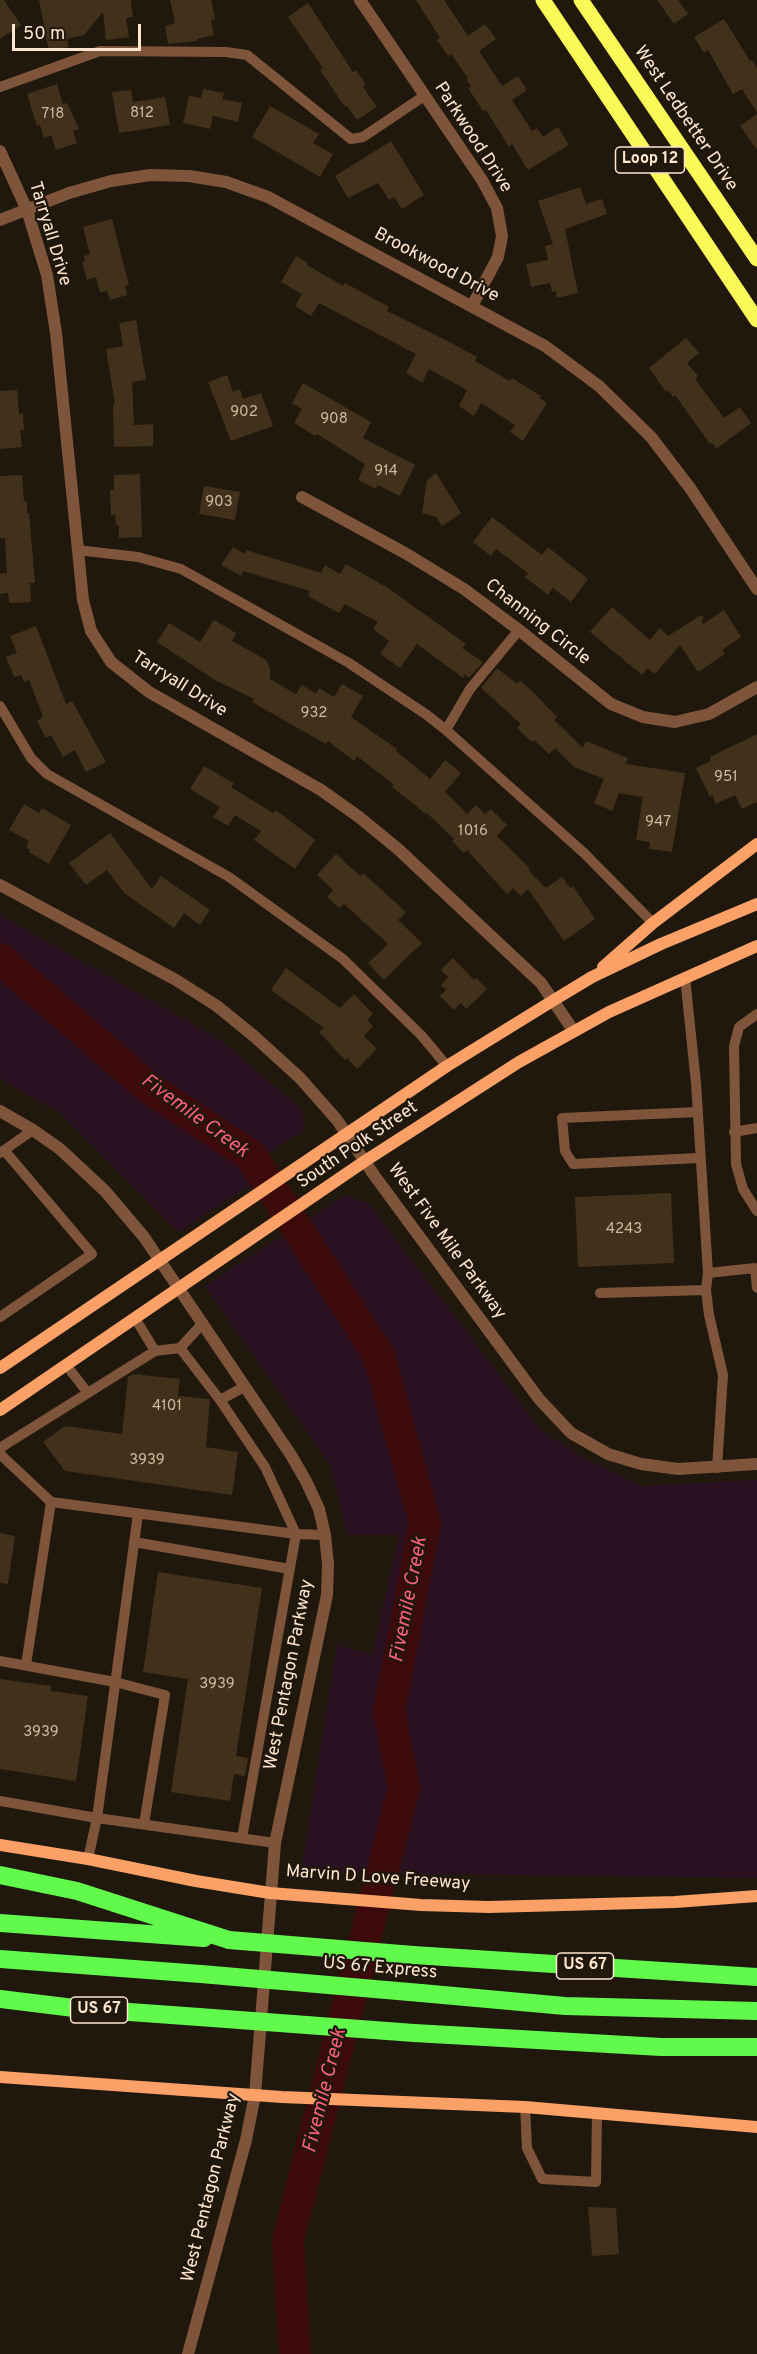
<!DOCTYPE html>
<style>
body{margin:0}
#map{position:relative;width:757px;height:2354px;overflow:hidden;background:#20180d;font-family:Overpass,sans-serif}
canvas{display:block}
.scale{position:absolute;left:12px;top:24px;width:129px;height:27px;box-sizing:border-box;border:3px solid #fee5ce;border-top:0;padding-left:8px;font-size:18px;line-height:21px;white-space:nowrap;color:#fee5ce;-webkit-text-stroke:4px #20180d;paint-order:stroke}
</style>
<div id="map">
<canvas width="757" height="2354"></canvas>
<div class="scale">50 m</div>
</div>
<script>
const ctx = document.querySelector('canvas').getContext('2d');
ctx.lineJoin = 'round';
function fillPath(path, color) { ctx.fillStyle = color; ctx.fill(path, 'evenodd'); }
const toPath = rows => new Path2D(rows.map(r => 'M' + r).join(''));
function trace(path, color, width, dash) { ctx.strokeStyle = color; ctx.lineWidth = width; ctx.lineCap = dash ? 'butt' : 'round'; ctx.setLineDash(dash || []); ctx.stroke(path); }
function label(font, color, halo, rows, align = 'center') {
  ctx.font = font + ' Overpass,sans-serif'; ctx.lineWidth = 4.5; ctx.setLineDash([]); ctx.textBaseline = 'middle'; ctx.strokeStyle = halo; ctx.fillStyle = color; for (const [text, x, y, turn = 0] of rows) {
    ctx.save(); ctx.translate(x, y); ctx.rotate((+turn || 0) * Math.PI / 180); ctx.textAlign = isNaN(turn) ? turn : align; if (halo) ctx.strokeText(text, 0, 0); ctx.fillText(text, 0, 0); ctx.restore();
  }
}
fillPath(toPath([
 [0,915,222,1041,303,1111,304,1130,243,1170,258,1180,178,1232,59,1112,0,1079],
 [345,1195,369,1204,541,1430,582,1457,641,1486,757,1480,757,1878,301,1872,337,1644,372,1655,399,1535,347,1535,331,1466,205,1286]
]), '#2a1122');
trace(toPath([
 [0,959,149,1088,251,1156,379,1356,425,1524,389,1710,404,1787,288,2240,295,2354]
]), '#3c0a0a', 32);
fillPath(toPath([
 [0,0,4,0,21,25,0,39],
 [39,0,131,0,133,17,126,18,129,37,106,40,103,12,84,35,67,39,69,47,49,51],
 [170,0,211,0,215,19,211,20,214,35,197,39,197,41,168,44,165,26,175,23],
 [416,0,444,0,468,36,485,24,496,39,479,51,502,86,518,76,527,90,512,100,532,131,537,128,543,137,558,127,569,145,528,170,512,144,509,147,486,110,483,111,468,88,471,86,466,79,468,78,451,54,448,56,437,40,440,38],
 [657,0,678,0,688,14,674,24],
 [308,3,353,72,356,70,366,85,363,87,377,107,357,120,347,106,345,107,320,70,323,68,288,17],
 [724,19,750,61,752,60,757,68,757,113,742,89,733,94,708,50,704,53,694,37],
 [57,84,63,104,67,103,79,129,73,131,77,143,56,150,51,135,44,138,40,125,37,126,27,94],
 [203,89,224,93,222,99,242,103,238,122,213,116,210,129,183,123,189,96,201,98],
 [131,90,133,102,165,97,170,125,119,133,112,92],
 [270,106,319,134,313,143,333,154,320,177,252,137],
 [757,114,757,150,740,126],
 [391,141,424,195,402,209,394,197,389,200,378,183,348,198,335,176],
 [580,187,586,204,602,199,607,214,565,229,578,293,557,298,556,291,552,292,550,283,531,287,526,264,548,260,545,246,553,244,538,201],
 [112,219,129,285,125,286,127,295,110,300,107,291,100,292,96,277,87,280,82,262,85,261,84,256,90,254,83,227],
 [296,256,308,263,307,265,343,286,345,283,389,307,387,311,459,347,477,357,475,361,510,381,512,378,541,396,539,398,547,403,523,441,510,432,515,425,481,403,474,416,459,406,467,390,429,369,422,383,406,373,416,354,319,303,311,316,295,306,302,294,281,282],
 [136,320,146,380,132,382,134,425,153,424,153,446,114,447,113,405,115,404,106,349,123,346,119,323],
 [686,338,699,353,687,363,698,376,695,379,724,418,740,407,751,423,716,449,712,443,710,444,675,395,673,397,668,390,666,392,649,368],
 [227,375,233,392,240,389,243,399,261,393,273,426,231,441,208,382],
 [303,383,371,422,363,438,415,465,400,496,377,485,376,489,358,480,365,464,317,434,315,436,294,423,302,409,292,403],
 [17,390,19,414,23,413,24,430,20,430,22,447,0,449,0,391],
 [436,473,461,513,442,526,436,517,422,513,427,480],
 [140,474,142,537,119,538,119,525,116,525,115,515,111,515,110,490,114,490,114,475],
 [22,475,24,502,27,501,27,513,29,513,35,583,30,583,31,602,9,603,8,593,0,594,0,574,7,573,5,538,0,538,0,476],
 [204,486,240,492,235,520,199,514],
 [492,517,542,555,548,547,588,579,571,602,553,588,548,595,525,577,528,573,496,549,491,556,473,542],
 [233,547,245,554,246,550,321,573,325,565,340,574,346,564,388,588,466,644,462,648,483,662,469,678,465,674,463,678,417,644,400,668,380,654,389,641,373,629,378,622,345,604,339,613,308,596,310,591,243,571,241,576,221,565],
 [612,607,650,640,660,628,668,636,701,615,704,618,701,621,703,624,724,610,741,637,722,650,725,654,698,672,680,645,655,674,647,668,642,675,590,632],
 [214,620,236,633,232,641,266,660,270,668,270,679,296,694,302,685,316,694,319,688,334,697,342,684,363,696,351,717,397,749,396,751,430,779,445,760,461,773,445,792,467,814,476,805,485,814,491,809,507,825,497,836,530,869,528,870,546,888,562,877,570,888,573,886,595,919,564,941,528,889,521,896,513,888,507,894,467,850,464,853,452,841,454,839,427,813,426,814,392,787,394,785,357,756,354,761,328,741,326,744,252,702,254,699,215,680,157,642,169,623,200,642],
 [36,626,66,704,72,701,106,762,86,772,75,750,63,757,51,735,46,738,37,721,43,717,29,680,24,682,21,675,14,677,6,657,17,653,10,636],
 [497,668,517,684,520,680,532,691,557,717,554,720,583,748,586,741,628,758,626,764,685,773,672,852,649,849,650,842,636,840,643,797,619,793,612,811,594,803,604,779,574,767,555,748,549,754,534,740,532,742,517,728,521,724,481,688],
 [757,734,757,802,742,809,735,795,716,804,712,795,710,797,696,768,711,761,710,757],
 [204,766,234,783,231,787,273,813,276,810,315,840,295,869,254,840,261,831,235,815,228,826,213,817,220,807,190,789],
 [24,804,39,813,42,808,71,825,49,864,29,852,30,850,26,847,29,841,9,830],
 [110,833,152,889,161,876,210,910,200,925,184,913,174,928,124,893,107,870,86,885,69,863],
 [336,854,360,876,363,873,406,912,398,920,422,943,384,980,368,963,388,944,344,904,339,908,327,897,333,890,317,875],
 [453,958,474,980,476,978,487,989,466,1009,461,1003,454,1010,440,996,446,990,441,985,448,977,441,970],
 [286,968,340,1008,354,994,373,1014,367,1020,373,1026,364,1036,377,1049,357,1069,347,1058,345,1060,319,1032,324,1028,271,990],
 [671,1193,674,1263,578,1267,575,1197],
 [133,1374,180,1379,178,1396,210,1399,206,1447,238,1452,232,1495,65,1471,43,1442,65,1426,122,1434,128,1377],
 [0,1533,15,1536,8,1584,0,1583],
 [158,1572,262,1588,236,1756,248,1758,245,1776,234,1774,230,1801,171,1792,188,1679,143,1672],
 [0,1679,51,1686,51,1691,88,1696,76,1781,0,1769],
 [588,2207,616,2208,619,2254,592,2256]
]), '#41301a');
trace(toPath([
 [0,87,100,51,226,52,247,55,351,139,363,137,424,96],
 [77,550,138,557,181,569,349,663,427,715,446,730,584,853,653,923],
 [0,706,31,758,47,774,229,877,343,959,421,1035,447,1066],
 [446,730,470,689,519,630],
 [685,977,696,1083,708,1273,706,1290,709,1315,723,1375,717,1468],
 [757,1014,739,1027,734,1046,736,1164,743,1189,757,1211],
 [698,1112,562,1118,565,1151,573,1164,699,1158],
 [734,1132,757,1128],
 [0,1153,33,1130],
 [708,1273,755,1268,757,1288],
 [600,1293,706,1290],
 [0,1317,92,1254,4,1150],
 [135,1318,155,1351],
 [180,1348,203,1323],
 [66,1365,88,1393],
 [220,1400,244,1387],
 [0,1448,155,1351,180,1348,220,1400,265,1467,296,1534,242,1838],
 [0,1452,3,1457,51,1502,296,1534,325,1535],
 [134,1542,290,1569],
 [0,1661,115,1682,165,1695,144,1824],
 [26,1665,51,1502],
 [0,1801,97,1818,275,1843],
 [88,1859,97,1818,138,1514],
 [525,2107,527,2148,542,2179,596,2182,597,2113]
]), '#7e553a', 10);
trace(toPath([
 [360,0,482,180,497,208,502,236,498,257,472,306],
 [0,151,27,210,47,275,56,333,83,600,91,631,111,662,149,692,321,790,359,817,398,849,541,983,573,1030],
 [0,220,69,193,111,181,150,175,189,176,226,182,268,197,545,346,599,386,651,437,690,488,757,589],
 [302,497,405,553,464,589,519,630,611,704,643,717,675,722,709,714,757,687],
 [0,885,176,980,217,1006,255,1037,300,1078,337,1120,374,1175,539,1399,571,1433,608,1454,641,1464,678,1469,757,1464]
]), '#7e553a', 12);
trace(toPath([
 [0,1111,33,1130,60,1149,105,1191,144,1237,291,1455,306,1481,319,1509,325,1535,328,1564,327,1595,275,1843,255,2095,246,2140,188,2354]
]), '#7e553a', 12);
trace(toPath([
 [603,967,653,923,757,844],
 [0,1368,447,1066,554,1000,592,977,661,944,757,904],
 [0,1410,365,1161,519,1062,609,1012,757,946],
 [0,1845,88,1859,196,1881,270,1893,421,1905,489,1907,675,1902,757,1896],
 [0,2077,282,2097,525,2107,757,2127]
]), '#fba168', 12);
trace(toPath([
 [543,0,757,320],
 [581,0,757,259]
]), '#fbf958', 15);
trace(toPath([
 [0,1875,77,1891,229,1940],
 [0,1923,204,1938],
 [413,1955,757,1977],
 [0,1959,201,1974],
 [421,1993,565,2006,757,2011],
 [0,1999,74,2008,199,2017],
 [414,2033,661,2047,757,2047]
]), '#61fa4c', 18);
trace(toPath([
 [229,1940,413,1955],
 [201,1974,421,1993],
 [199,2017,414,2033]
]), '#61fa4c', 18);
label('15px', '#cfb8a1', null, [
 ["812",142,114],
 ["718",53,115],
 ["902",244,413],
 ["908",334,420],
 ["914",386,472],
 ["903",219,503],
 ["932",314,714],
 ["951",726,778],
 ["947",658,823],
 ["1016",473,832],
 ["4243",624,1230],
 ["4101",167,1407],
 ["3939",147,1461],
 ["3939",217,1685],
 ["3939",41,1733]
]);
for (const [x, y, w] of [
 [650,160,69],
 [585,1966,57],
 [99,2010,57]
]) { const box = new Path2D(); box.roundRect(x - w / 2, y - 13, w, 26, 4.5); ctx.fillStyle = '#20180d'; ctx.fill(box); trace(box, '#fee5ce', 1.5); }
label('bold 16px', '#fee5ce', null, [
 ["Loop 12",650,160],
 ["US 67",585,1966],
 ["US 67",99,2010]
]);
label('18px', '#fee5ce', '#20180d', [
 ["West Ledbetter Drive",685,119,56],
 ["Parkwood Drive",472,138,57],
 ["Tarryall Drive",49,234,73],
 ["Brookwood Drive",436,266,28],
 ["Channing Circle",537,623,38],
 ["Tarryall Drive",179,685,32],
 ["South Polk Street",358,1146,-34],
 ["West Five Mile Parkway",446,1242,54],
 ["West Pentagon Parkway",290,1675,-79],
 ["Marvin D Love Freeway",378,1879,4],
 ["US 67 Express",380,1969,5],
 ["West Pentagon Parkway",212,2188,-76]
]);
label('italic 20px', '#fb5f7a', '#20180d', [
 ["Fivemile Creek",194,1117,36],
 ["Fivemile Creek",410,1600,-79],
 ["Fivemile Creek",326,2091,-76]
]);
</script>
